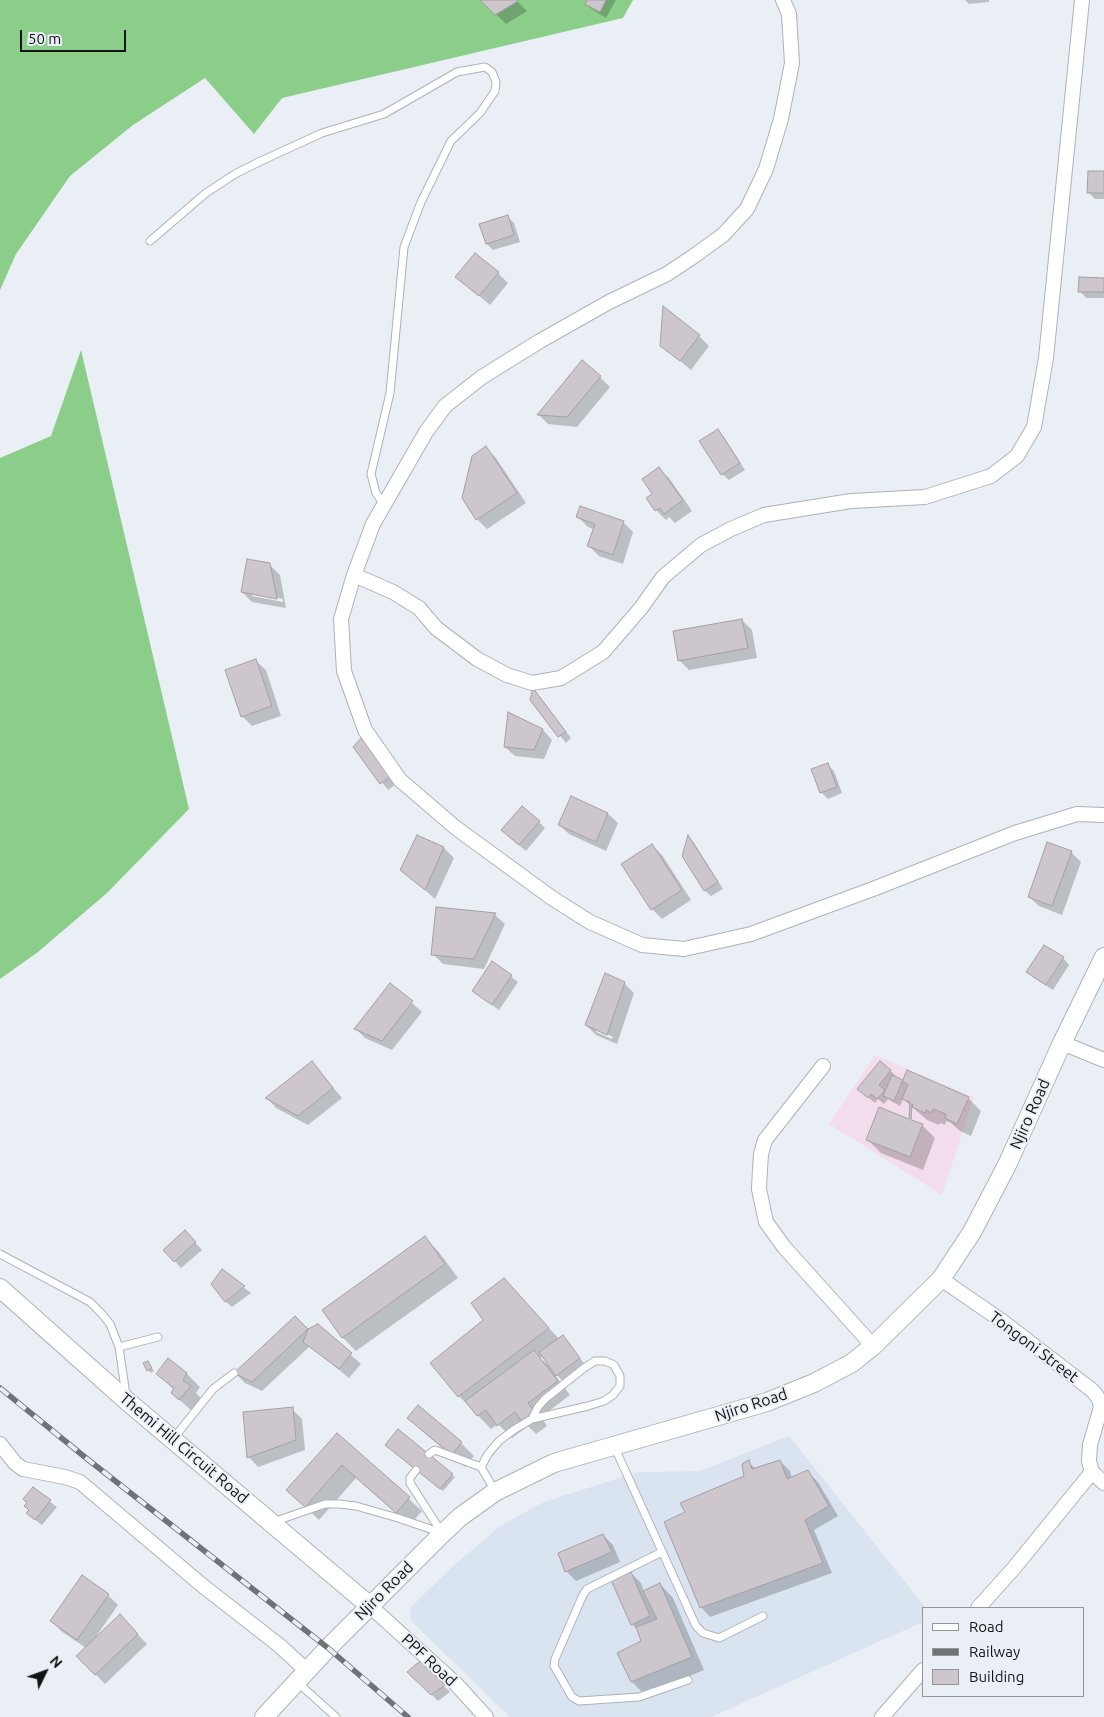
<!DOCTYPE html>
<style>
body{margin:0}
#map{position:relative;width:1104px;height:1717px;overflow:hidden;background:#eaeff6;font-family:Ubuntu,sans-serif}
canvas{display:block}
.legend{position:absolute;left:922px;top:1607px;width:162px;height:90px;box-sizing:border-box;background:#eaeff6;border:1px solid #93979c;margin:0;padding:6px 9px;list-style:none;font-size:15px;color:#111315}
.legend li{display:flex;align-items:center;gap:10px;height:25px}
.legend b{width:25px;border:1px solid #93979c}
.north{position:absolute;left:20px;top:1647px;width:50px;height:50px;-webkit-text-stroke:4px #eaeff6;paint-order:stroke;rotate:48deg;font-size:14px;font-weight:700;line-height:20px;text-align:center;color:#111315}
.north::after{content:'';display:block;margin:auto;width:18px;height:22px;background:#111315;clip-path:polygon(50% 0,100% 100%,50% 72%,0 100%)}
.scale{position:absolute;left:20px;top:30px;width:106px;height:22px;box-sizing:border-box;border:2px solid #111315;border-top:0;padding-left:6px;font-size:15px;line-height:18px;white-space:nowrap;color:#111315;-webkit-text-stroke:4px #eaeff6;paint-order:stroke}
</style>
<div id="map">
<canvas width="1104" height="1717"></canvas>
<ul class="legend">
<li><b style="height:6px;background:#fff"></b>Road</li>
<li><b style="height:6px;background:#6f7276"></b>Railway</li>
<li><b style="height:14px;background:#cdc6cc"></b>Building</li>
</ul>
<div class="north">N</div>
<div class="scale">50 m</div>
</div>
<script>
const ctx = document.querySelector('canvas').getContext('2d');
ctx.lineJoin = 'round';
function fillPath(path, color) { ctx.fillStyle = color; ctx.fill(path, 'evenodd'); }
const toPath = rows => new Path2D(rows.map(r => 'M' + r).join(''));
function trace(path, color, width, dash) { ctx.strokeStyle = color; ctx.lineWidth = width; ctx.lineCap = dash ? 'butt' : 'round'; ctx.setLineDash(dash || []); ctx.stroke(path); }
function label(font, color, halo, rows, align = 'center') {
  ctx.font = font + ' Ubuntu,sans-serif'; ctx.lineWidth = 4; ctx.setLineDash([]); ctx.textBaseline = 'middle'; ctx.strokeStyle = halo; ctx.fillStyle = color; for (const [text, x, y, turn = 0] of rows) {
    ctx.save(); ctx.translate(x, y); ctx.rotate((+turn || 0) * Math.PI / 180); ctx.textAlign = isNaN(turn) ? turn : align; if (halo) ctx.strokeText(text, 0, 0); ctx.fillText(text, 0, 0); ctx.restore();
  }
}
fillPath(toPath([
 [789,1436,926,1608,923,1608,923,1622,711,1717,510,1717,411,1621,410,1608,452,1567,500,1526,544,1502,638,1472,700,1471]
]), '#dae4f1');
fillPath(toPath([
 [875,1055,974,1097,942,1195,829,1124]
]), '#f3ddec');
fillPath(toPath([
 [0,0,633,0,623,18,282,98,254,134,205,78,133,125,70,176,16,254,0,290],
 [81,350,189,809,107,893,38,952,0,979,0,458,51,436]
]), '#8bce8a');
fillPath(toPath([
 [482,0,516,0,527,11,506,24],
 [589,0,616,0,606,18,593,10,586,4],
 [965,0,989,0,989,2,969,4],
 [1104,172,1104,199,1095,199,1089,193],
 [508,217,514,223,520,242,493,250,487,244],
 [498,273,508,283,490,305,457,277],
 [1104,279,1104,298,1086,298,1080,291],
 [664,309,699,336,709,346,691,370,661,345],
 [600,377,610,387,577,427,548,424,539,415],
 [717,431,724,437,745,470,729,480,722,474],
 [486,448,496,458,526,503,487,529,477,519,463,498],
 [659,469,669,478,692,511,675,523,669,517,666,520,656,510,654,494],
 [578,517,623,522,633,532,623,564,599,556,589,546,594,529,588,527],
 [270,565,280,575,286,608,252,602,242,592],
 [252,593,283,599,283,602,252,596],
 [742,620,752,630,757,658,689,670,679,660],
 [256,661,266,670,281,716,252,726,242,716],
 [539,696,571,738,566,743,531,700],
 [509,714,543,730,552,740,544,759,515,756,505,747],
 [364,737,396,784,388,790,355,747],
 [827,764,834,771,842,793,828,799,821,792],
 [571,797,608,814,618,823,606,851,569,834,559,825],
 [539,822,545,828,526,851,509,837],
 [417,836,444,848,454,858,435,899,402,870],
 [689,837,694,843,723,889,711,896,704,890],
 [652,845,662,855,691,900,662,919,652,909],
 [1071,852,1081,862,1062,915,1039,906,1029,897],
 [437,908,495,915,505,924,484,969,443,964,433,954],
 [1063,958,1069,965,1053,990,1034,978,1028,972],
 [493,963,518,982,499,1010,473,991],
 [624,983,634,993,617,1044,596,1035,586,1025],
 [596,1029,613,1037,612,1039,596,1032],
 [391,984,422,1012,392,1050,365,1038,355,1028],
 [312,1062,342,1098,308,1125,276,1108,267,1098],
 [881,1062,897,1077,896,1078,903,1082,908,1072,968,1098,981,1111,971,1136,960,1131,951,1123,946,1121,945,1125,940,1123,939,1125,927,1120,903,1099,900,1106,888,1099,884,1104,878,1099,875,1103,865,1095],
 [922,1125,935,1138,923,1170,881,1153,868,1140],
 [191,1238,202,1250,181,1268,165,1250],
 [425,1238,438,1251,458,1278,356,1351,343,1338,324,1311],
 [222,1271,251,1293,232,1307,225,1301],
 [517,1293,559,1339,563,1336,569,1343,585,1365,563,1381,556,1374,555,1375,570,1395,541,1417,547,1426,536,1434,528,1426,512,1438,498,1424,491,1429,459,1396],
 [543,1356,550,1365,549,1366,540,1358],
 [295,1318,308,1331,318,1326,361,1364,349,1378,310,1346,262,1391,245,1383,235,1373],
 [168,1360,187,1374,200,1387,196,1393,203,1400,193,1412,172,1393,174,1390,158,1374],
 [148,1362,154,1371,151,1373,148,1370],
 [292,1409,302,1419,305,1450,258,1467,249,1457],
 [409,1418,461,1443,474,1456,465,1467,422,1431],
 [337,1434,422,1511,410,1525,356,1478,319,1520,288,1490],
 [390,1447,452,1475,455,1477,443,1491],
 [780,1461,790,1471,792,1478,808,1472,818,1482,838,1516,814,1530,832,1573,710,1617,701,1607,687,1513,746,1477,748,1462,756,1469],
 [33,1489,57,1507,42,1525,34,1519,30,1510],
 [603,1535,613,1545,620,1562,576,1581,566,1571],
 [631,1573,641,1583,644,1592,660,1584,673,1598,704,1670,645,1695,632,1682,642,1641,638,1631,632,1624],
 [82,1577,108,1595,118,1605,95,1638,120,1616,147,1644,105,1684,78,1656,86,1648,61,1631,52,1621],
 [420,1662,450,1692,438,1701,409,1672]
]), '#0003');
const building = toPath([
 [480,0,518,0,518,1,495,15,480,0],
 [587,0,606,0,600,12,585,4,587,0],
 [1088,171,1104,171,1104,193,1087,193,1088,171],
 [508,215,514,235,486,244,479,224,508,215],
 [475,253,499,272,479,296,455,277,475,253],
 [1079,277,1104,278,1104,292,1078,292,1079,277],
 [663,306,700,335,680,361,660,346,663,306],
 [582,360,601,376,567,417,537,415,582,360],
 [718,429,740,463,721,475,699,441,718,429],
 [486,446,517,493,476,520,462,498,472,456,486,446],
 [659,467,683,500,664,514,660,508,655,511,646,498,652,494,642,479,659,467],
 [580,506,624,521,613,555,587,546,595,524,576,517,580,506],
 [247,559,270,563,277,599,241,592,247,559],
 [742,619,748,648,678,661,673,631,742,619],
 [256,659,272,706,241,717,225,670,256,659],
 [533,688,566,732,558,737,530,700,533,688],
 [508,712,543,729,534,750,504,747,508,712],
 [364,735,390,777,380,784,353,747,364,735],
 [828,763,837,787,820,793,811,769,828,763],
 [571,796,608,813,596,842,558,825,571,796],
 [522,806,540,821,519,845,501,830,522,806],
 [417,835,444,847,425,890,400,870,417,835],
 [688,835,718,882,704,891,682,856,688,835],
 [1047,842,1072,851,1052,906,1028,897,1047,842],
 [652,844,682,890,651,910,621,864,652,844],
 [436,907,496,913,474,959,431,955,436,907],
 [1044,945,1064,957,1046,985,1026,972,1044,945],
 [492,961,512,975,492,1005,472,991,492,961],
 [605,973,625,982,607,1035,585,1025,605,973],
 [390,983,413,1001,382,1041,354,1029,390,983],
 [312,1061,333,1088,298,1116,265,1098,312,1061],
 [880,1061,891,1070,879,1085,885,1090,877,1099,871,1094,868,1098,857,1089,880,1061],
 [907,1070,969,1097,957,1124,945,1118,946,1114,933,1109,931,1113,926,1110,925,1113,912,1107,913,1105,912,1104,911,1120,923,1124,910,1157,866,1140,879,1107,909,1119,910,1102,902,1099,908,1084,902,1082,907,1070],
 [892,1075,903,1080,894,1101,883,1096,892,1075],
 [185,1230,196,1242,174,1262,163,1250,185,1230],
 [425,1236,445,1264,342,1338,322,1310,425,1236],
 [222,1269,245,1286,225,1302,211,1284,222,1269],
 [504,1278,549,1328,458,1397,430,1363,483,1320,471,1303,504,1278],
 [295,1316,308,1329,252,1382,234,1373,295,1316],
 [318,1324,352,1353,339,1369,303,1342,308,1329,318,1324],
 [563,1335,580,1358,556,1376,539,1352,563,1335],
 [534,1350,558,1381,528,1403,535,1412,522,1422,515,1412,497,1426,486,1410,477,1416,465,1401,534,1350],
 [168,1358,187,1373,183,1380,191,1386,179,1400,171,1393,174,1388,156,1374,168,1358],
 [148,1361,152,1368,147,1371,143,1363,148,1361],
 [418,1405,462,1442,452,1455,407,1418,418,1405],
 [293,1407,296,1440,247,1458,243,1412,293,1407],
 [398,1429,453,1474,440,1489,385,1445,398,1429],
 [337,1433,410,1497,396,1513,342,1465,305,1507,286,1490,337,1433],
 [749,1460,752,1469,780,1460,787,1479,808,1470,829,1506,805,1520,823,1563,700,1608,664,1522,685,1512,680,1503,744,1476,742,1464,749,1460],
 [33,1487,51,1500,35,1520,26,1513,29,1510,24,1506,27,1503,23,1499,33,1487],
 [603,1534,612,1552,565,1572,558,1553,603,1534],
 [631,1572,650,1616,631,1625,611,1580,631,1572],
 [82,1575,109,1594,77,1640,50,1621,82,1575],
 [660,1583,692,1657,631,1682,617,1653,641,1641,636,1627,657,1619,643,1591,660,1583],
 [120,1614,138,1634,95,1675,76,1656,120,1614],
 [420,1661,445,1685,431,1695,407,1672,420,1661]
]);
fillPath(building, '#cdc6cc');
trace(building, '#a59fa4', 1);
const service = toPath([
 [150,241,206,193,235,174,261,161,322,133,384,114,457,72,485,67,492,72,496,82,495,91,480,113,451,141,421,202,404,247,390,393,371,474,376,493,384,505],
 [0,1254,90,1302,102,1314,110,1324,119,1347,126,1395],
 [119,1347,158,1337],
 [173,1439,213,1389,234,1373],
 [614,1446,696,1626,703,1633,719,1638,763,1616],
 [429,1454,435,1450,481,1467],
 [416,1470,410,1478,410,1483,442,1533],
 [495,1491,481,1467,488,1454,499,1441,515,1429,532,1419,588,1406,604,1401,613,1395,620,1386,620,1376,614,1365,605,1361,595,1361,584,1368,545,1399,538,1407,532,1419],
 [273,1522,325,1504,339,1504,356,1506,398,1518,442,1533],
 [662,1552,587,1589,583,1595,555,1659,554,1666,572,1697,579,1701,639,1697,688,1680],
 [297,1682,336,1717]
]);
const minor = toPath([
 [783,0,789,14,792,63,781,119,766,169,747,209,723,235,694,256,667,274,609,302,540,341,482,377,445,406,426,432,373,524,354,575,341,619,344,671,365,730,400,780,456,828,552,898,590,922,642,945,684,949,751,934,873,889,1015,833,1077,814,1104,815],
 [354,575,393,592,419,608,436,628,477,659,507,675,532,683,561,678,603,652,641,608,663,577,701,545,731,529,764,515,851,501,925,497,991,476,1017,456,1034,427,1046,358,1082,0],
 [1062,1043,1104,1060],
 [823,1066,765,1140,761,1154,760,1169,759,1189,763,1208,766,1222,784,1247,873,1346],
 [941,1279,1002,1321,1093,1391,1099,1399,1101,1407,1090,1445,1089,1461,1092,1472,1104,1483],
 [0,1444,15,1463,23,1469,65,1477,80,1482,203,1586,280,1646,306,1670],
 [370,1606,456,1684,486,1717],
 [978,1608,1014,1568,1092,1472],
 [882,1717,923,1670]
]);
const tertiary = toPath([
 [0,1288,127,1401,370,1606],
 [264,1717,328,1648,442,1534,460,1517,495,1492,554,1463,767,1402,814,1383,852,1363,873,1346,941,1279,972,1232,1007,1165,1062,1043,1104,957]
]);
trace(service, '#adb2b9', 9);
trace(minor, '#adb2b9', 16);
trace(tertiary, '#adb2b9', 20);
trace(service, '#fff', 7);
trace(minor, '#fff', 14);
trace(tertiary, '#fff', 18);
const rail = toPath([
 [0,1388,86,1458,328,1648,408,1717]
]);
trace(rail, '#6f7276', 5.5);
trace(rail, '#eaeff6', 4, [11]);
label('16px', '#111315', '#eaeff6', [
 ["Njiro Road",1030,1114,-66],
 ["Tongoni Street",1034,1347,37],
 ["Njiro Road",751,1405,-18],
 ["Themi Hill Circuit Road",184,1448,40],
 ["Njiro Road",384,1591,-45],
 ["PPF Road",429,1660,43]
]);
</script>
